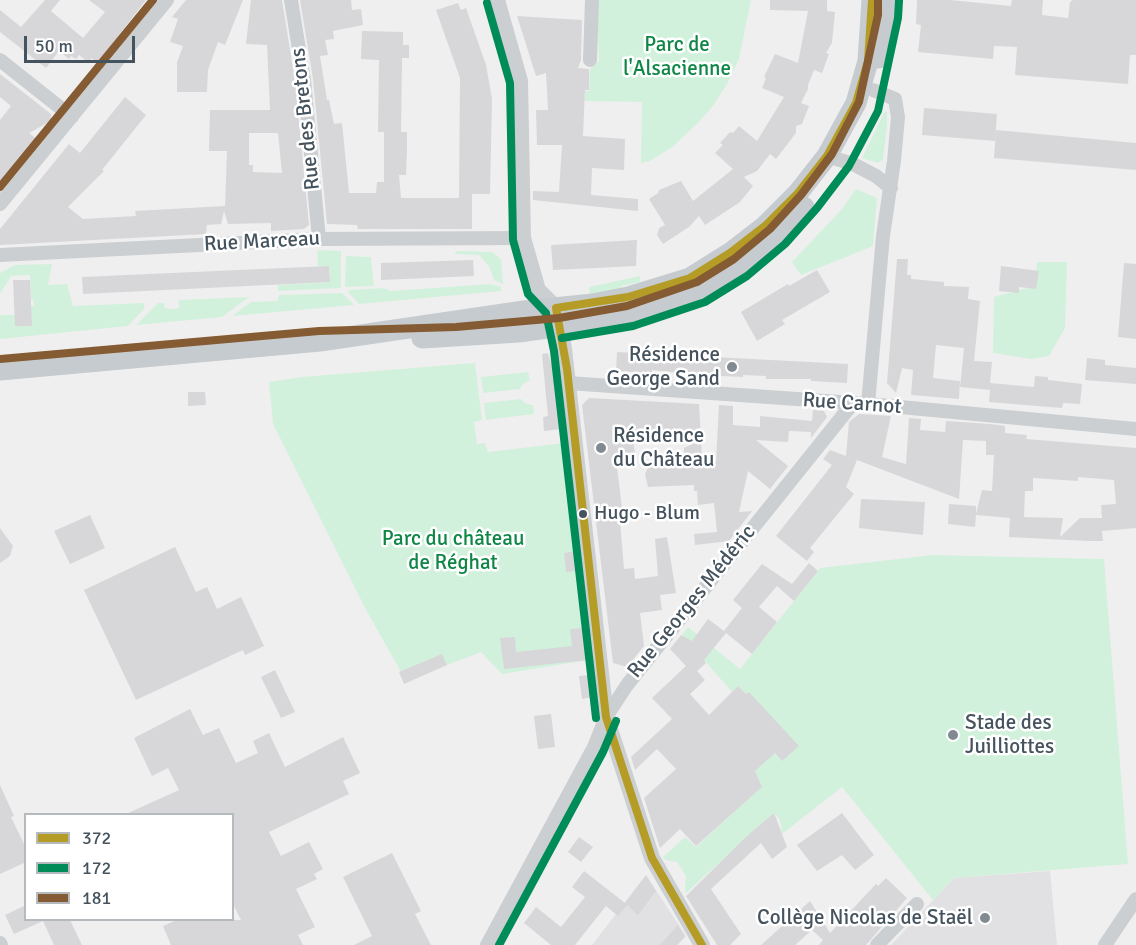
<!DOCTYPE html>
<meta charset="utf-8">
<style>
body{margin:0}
#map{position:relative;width:1136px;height:945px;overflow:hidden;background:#f0efef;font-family:Signika,sans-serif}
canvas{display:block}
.legend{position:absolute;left:24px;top:813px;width:210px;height:108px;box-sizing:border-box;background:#fff;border:2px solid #b5babf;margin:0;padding:8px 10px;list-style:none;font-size:18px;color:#45535e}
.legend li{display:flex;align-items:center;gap:12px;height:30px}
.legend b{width:30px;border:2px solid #b5babf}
.scale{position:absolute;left:24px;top:36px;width:111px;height:27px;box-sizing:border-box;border:3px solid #45535e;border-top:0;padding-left:8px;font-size:18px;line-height:21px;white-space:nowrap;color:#45535e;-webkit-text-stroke:4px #fff;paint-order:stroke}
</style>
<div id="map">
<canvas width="1136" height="945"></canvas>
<ul class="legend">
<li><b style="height:8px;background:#b59c26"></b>372</li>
<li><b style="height:8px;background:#008c59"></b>172</li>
<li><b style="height:8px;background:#845b32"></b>181</li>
</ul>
<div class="scale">50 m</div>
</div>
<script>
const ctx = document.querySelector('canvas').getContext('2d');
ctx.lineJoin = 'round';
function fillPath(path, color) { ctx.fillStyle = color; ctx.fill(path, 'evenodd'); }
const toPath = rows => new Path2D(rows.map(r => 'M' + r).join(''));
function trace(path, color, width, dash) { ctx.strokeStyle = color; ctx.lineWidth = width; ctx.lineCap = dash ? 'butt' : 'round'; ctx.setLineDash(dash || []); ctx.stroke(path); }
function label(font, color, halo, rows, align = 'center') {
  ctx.font = font + ' Signika,sans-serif'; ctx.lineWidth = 5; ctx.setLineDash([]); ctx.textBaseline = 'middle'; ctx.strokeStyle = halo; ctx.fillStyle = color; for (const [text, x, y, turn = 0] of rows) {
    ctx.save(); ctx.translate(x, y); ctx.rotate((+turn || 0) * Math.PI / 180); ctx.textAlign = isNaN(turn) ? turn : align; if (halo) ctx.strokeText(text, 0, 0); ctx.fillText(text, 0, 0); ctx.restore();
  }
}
fillPath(toPath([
 [1050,871,1057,945,891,945,954,878],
 [646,875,686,936,677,945,592,945]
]), '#e1e0e2');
fillPath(toPath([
 [596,0,751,0,739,59,727,84,713,106,698,123,671,148,650,161,641,163,642,102,585,101,585,91,589,91,590,69,599,61],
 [885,111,887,112,887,126,883,160,878,163,862,158],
 [856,189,877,198,873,246,801,275,792,262,842,209],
 [319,250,341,251,341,288,278,291,278,285,330,282,329,266,318,266,317,252],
 [457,251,492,252,501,259,503,284,494,280,489,266,479,255,454,254],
 [346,256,371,257,374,286,345,287],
 [1037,262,1067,262,1065,328,1049,356,1031,359,993,353,994,297,1035,286],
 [52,264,48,285,67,284,73,306,144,303,144,309,128,326,0,339,0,313,1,315,15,315,15,326,31,325,30,306,34,306,33,299,31,299,30,275,11,276,0,294,0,273,15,265],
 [640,276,640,282,621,286,620,292,590,297,589,287],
 [490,284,501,287,501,291,359,304,348,292,350,290,384,288,391,291],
 [342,293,354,305,232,316,251,302,277,301,279,295],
 [249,297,222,317,136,325,158,303,164,303,165,308,170,309,179,308,179,300],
 [475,363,482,420,474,422,477,444,485,443,488,452,564,443,589,660,502,674,481,652,406,681,365,608,273,424,269,382,302,377],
 [528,372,530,380,523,384,520,389,483,393,481,377],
 [521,399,526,404,533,405,534,414,486,420,484,403],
 [932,555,1104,559,1128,864,954,878,933,900,842,787,782,834,780,820,774,813,686,893,685,890,686,876,677,862,665,860,663,857,685,837,696,847,761,787,755,771,768,746,782,761,774,724,738,686,732,692,682,635,688,627,740,669,820,568]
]), '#d2f1dc');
fillPath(toPath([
 [45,0,60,0,51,11,83,38,105,12,89,0,146,0,97,63,92,58,88,62,79,55,76,59,71,56,69,59,59,51,46,68,0,32,0,10,21,27],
 [186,0,243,0,225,45,218,42,208,70,207,92,177,92,177,62,183,46,170,42,178,19,172,17],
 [251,0,282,0,295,81,309,225,304,229,271,231,271,223,228,224,224,211,221,224,207,225,206,234,0,245,0,229,69,144,80,153,125,97,146,115,102,170,104,171,68,207,83,219,136,216,135,211,225,206,227,151,209,151,210,110,270,110,267,45,246,44],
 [249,133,278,133,282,173,253,172,253,165,249,165],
 [300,0,351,0,352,10,361,9,363,25,333,31,334,39,325,40,328,55,320,56,327,100,329,100,334,124,342,123,349,193,376,193,377,182,384,182,384,132,378,132,379,60,361,59,362,31,403,32,403,45,409,45,409,58,402,58,401,132,407,132,407,149,406,175,399,175,401,198,459,198,460,78,436,10,458,3,461,10,466,8,486,65,492,99,490,194,472,194,472,229,358,229,357,225,327,224,313,79],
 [770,0,827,0,827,11,835,12,832,43,826,53,829,54,822,73,814,70,808,85,808,89,801,103,809,106,802,124,796,126,796,133,776,159,770,154,757,171,744,177,753,186,740,202,705,225,699,216,689,227,663,244,657,235,659,228,665,225,649,199,658,193,659,190,681,181,693,201,733,169,715,153,723,145,720,143,730,132,733,133,739,126,757,141,784,97,762,88,766,78,764,77,775,54,798,63,808,11,770,10],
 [917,0,950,0,1011,6,1012,0,1043,0,1042,15,1068,18,1070,2,1073,0,1136,0,1136,55,1130,55,1128,84,1015,75,1017,47,994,46,993,59,918,52,921,25,916,24],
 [517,16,582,20,581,60,578,68,589,69,589,90,585,90,583,136,625,139,624,170,592,168,591,195,638,199,638,211,533,200,533,191,559,192,562,145,537,145,536,110,548,110,546,73,536,76],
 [0,74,51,114,51,121,29,133,37,139,0,184,0,120,11,106,0,97],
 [924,108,997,114,995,141,922,135],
 [996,130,1136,143,1136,170,994,158],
 [637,240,636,266,553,270,551,245],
 [897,259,908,259,907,275,911,275,911,279,944,282,944,286,969,287,968,299,980,301,974,361,992,362,990,383,1034,387,1035,376,1048,377,1048,380,1082,384,1080,404,1063,403,1062,408,989,402,990,390,960,387,964,348,936,345,933,378,960,381,959,399,911,395,913,370,902,368,896,393,887,383],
 [473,260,474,276,381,280,381,263],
 [1124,263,1136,264,1136,339,1118,337],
 [329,266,330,282,83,294,82,277],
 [1001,266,1039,271,1036,289,1019,287,1019,293,999,291],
 [817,270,830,292,782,320,785,324,757,341,741,312,788,284,789,286],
 [13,280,30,280,32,326,15,326],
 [617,352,848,364,847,383,811,381,811,379,766,379,766,376,743,375,743,377,721,376,721,374,697,373,697,375,652,370,652,373,616,371],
 [548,353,556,380,562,429,544,431,543,417,548,416,542,354],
 [1087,358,1105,360,1105,365,1136,368,1136,384,1085,380],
 [188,392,205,392,206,405,188,406],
 [589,398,699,404,701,439,685,438,685,434,652,432,651,436,632,434,636,460,616,459,622,508,619,509,624,569,634,568,635,579,658,576,655,539,667,537,676,593,660,595,662,610,640,613,644,646,627,667,613,663,582,405],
 [719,405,733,406,733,425,760,427,760,416,812,421,813,410,824,411,827,417,811,438,811,432,789,431,788,442,756,440,788,466,770,489,748,471,739,512,752,511,729,541,695,545,694,534,717,532,714,503,698,505,697,491,694,491,694,485,648,487,645,474,649,466,660,462,666,457,684,460,684,448,701,440,702,462,716,462],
 [859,414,891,416,882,457,906,464,909,418,921,419,920,430,945,432,946,421,990,424,1005,426,1005,433,1027,435,1026,439,1136,448,1136,528,1102,531,1103,541,1088,541,1009,537,1010,518,976,515,975,527,948,524,949,504,976,506,976,514,982,490,992,491,994,455,986,455,986,441,963,440,959,499,857,460,846,487,854,494,810,548,814,552,807,561,776,536,832,465,823,459,830,450,846,456,849,422],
 [1078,477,1114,480,1116,504,1101,505,1102,518,1080,518,1060,537,1063,518,1024,517,1025,491,1033,491,1033,478,1078,481],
 [861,499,925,502,923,535,859,528],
 [90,515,105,548,70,564,54,531],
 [0,528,13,546,10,556,0,563],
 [175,547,196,592,207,587,217,609,241,597,264,646,245,655,243,650,136,700,84,590],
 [575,551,577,571,566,572,564,553],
 [809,563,818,571,794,601,777,586,759,607,777,622,752,654,726,633,704,660,706,663,697,671,705,680,690,694,709,715,738,686,746,694,749,692,799,746,782,761,775,753,755,771,762,787,696,846,680,829,660,848,644,798,676,769,657,749,635,770,631,757,672,719,652,698,686,666,670,649,681,635,692,641,708,619,724,631,742,608,733,600,762,564,792,584],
 [584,628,588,660,504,669,500,638,515,637,516,652,572,646,570,629],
 [442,654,447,665,404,684,399,672],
 [275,670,295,712,281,718,261,677],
 [590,675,593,697,582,699,579,676],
 [190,709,203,735,219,728,236,763,258,753,253,741,269,733,285,767,343,737,360,773,343,781,349,794,269,832,281,856,309,842,323,869,314,874,317,879,296,889,315,927,298,935,303,945,171,945,163,926,177,920,241,920,232,902,232,814,126,814,179,790,168,768,152,776,134,738],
 [551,714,555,747,538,749,534,716],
 [0,785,14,816,11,817,26,848,26,862,0,874],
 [774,813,787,847,772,859,761,843,711,889,741,934,730,945,717,945,686,896,747,836],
 [842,813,874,855,855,870,842,855,817,871,797,845],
 [579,837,593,847,581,862,568,852],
 [392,853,421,911,415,914,431,945,354,945,372,936,343,877],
 [584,871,625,903,646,875,656,891,638,915,627,905,618,916,606,906,575,945,551,945,524,923,536,907,561,927,585,897,572,887],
 [886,878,907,898,866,945,819,945,823,940,812,930,795,945,761,945,810,901,830,933,876,884,878,886],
 [26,905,26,920,70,920,82,945,54,945,43,921,14,934,5,915],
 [678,925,685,937,677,945,660,945]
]), '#d7d7d9');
trace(toPath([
 [291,0,304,80,319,239],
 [0,60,72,117],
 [590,60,592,0],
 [827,156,853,164,876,176,891,188],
 [0,204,167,0],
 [0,255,319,239,523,238],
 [568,383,868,404,1136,429],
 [868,404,883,236,894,161,898,117,895,99,873,90],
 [0,943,1,945],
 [487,945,594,747,606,717,627,685,849,408,855,404],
 [877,945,917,904],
 [1105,945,1136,899]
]), '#cbcfd1', 14);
trace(toPath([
 [497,0,520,81,523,238,538,290,556,308,564,349,606,717,652,858,702,945]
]), '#cbcfd1', 16);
trace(toPath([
 [879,58,889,0],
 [422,338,519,332,630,316,701,292,740,268,777,237,804,207],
 [0,370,320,341,524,311,593,304,628,297,690,278,730,253,765,226,798,193,827,156,856,103,868,61,872,0]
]), '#c6cbcf', 21);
trace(toPath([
 [702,945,652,858,606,717,567,369,556,308,628,297,690,278,730,253,765,226,798,193,827,156,856,103,868,61,872,0]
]), '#b59c26', 8);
trace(toPath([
 [487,3,510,83,513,240,528,294,546,313,554,351,596,718],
 [562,338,633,326,705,302,747,276,785,244,817,208,849,166,878,111,898,18,899,1],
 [499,945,603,752,616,721]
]), '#008c59', 8);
trace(toPath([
 [0,187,153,0],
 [0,359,319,331,456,327,559,318,627,306,697,282,734,259,770,229,801,195,832,154,859,102,878,15,878,0]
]), '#845b32', 8);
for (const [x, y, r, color] of [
 [732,367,6,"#818a91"],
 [601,448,6,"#818a91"],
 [583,514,5,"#45535e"],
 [953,735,6,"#818a91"],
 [985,918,6,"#818a91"]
]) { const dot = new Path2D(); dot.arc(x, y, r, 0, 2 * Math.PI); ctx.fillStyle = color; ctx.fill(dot); trace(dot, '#fff', 2); }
label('20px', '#45535e', '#fff', [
 ["Hugo - Blum",594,514]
], 'left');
label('21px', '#0e8645', '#fff', [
 ["Parc de",677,45],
 ["l'Alsacienne",677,69],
 ["Parc du château",453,539],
 ["de Réghat",453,563]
]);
label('21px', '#45535e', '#fff', [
 ["Rue des Bretons",306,119,-96],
 ["Rue Marceau",262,242,-3],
 ["Rue Carnot",852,404,4],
 ["Rue Georges Médéric",692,602,-51]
]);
label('21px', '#45535e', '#fff', [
 ["Résidence",720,355],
 ["George Sand",720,379],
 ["Résidence",613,436,"left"],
 ["du Château",613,460,"left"],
 ["Stade des",965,723,"left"],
 ["Juilliottes",965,747,"left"],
 ["Collège Nicolas de Staël",973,918]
], 'right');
</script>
